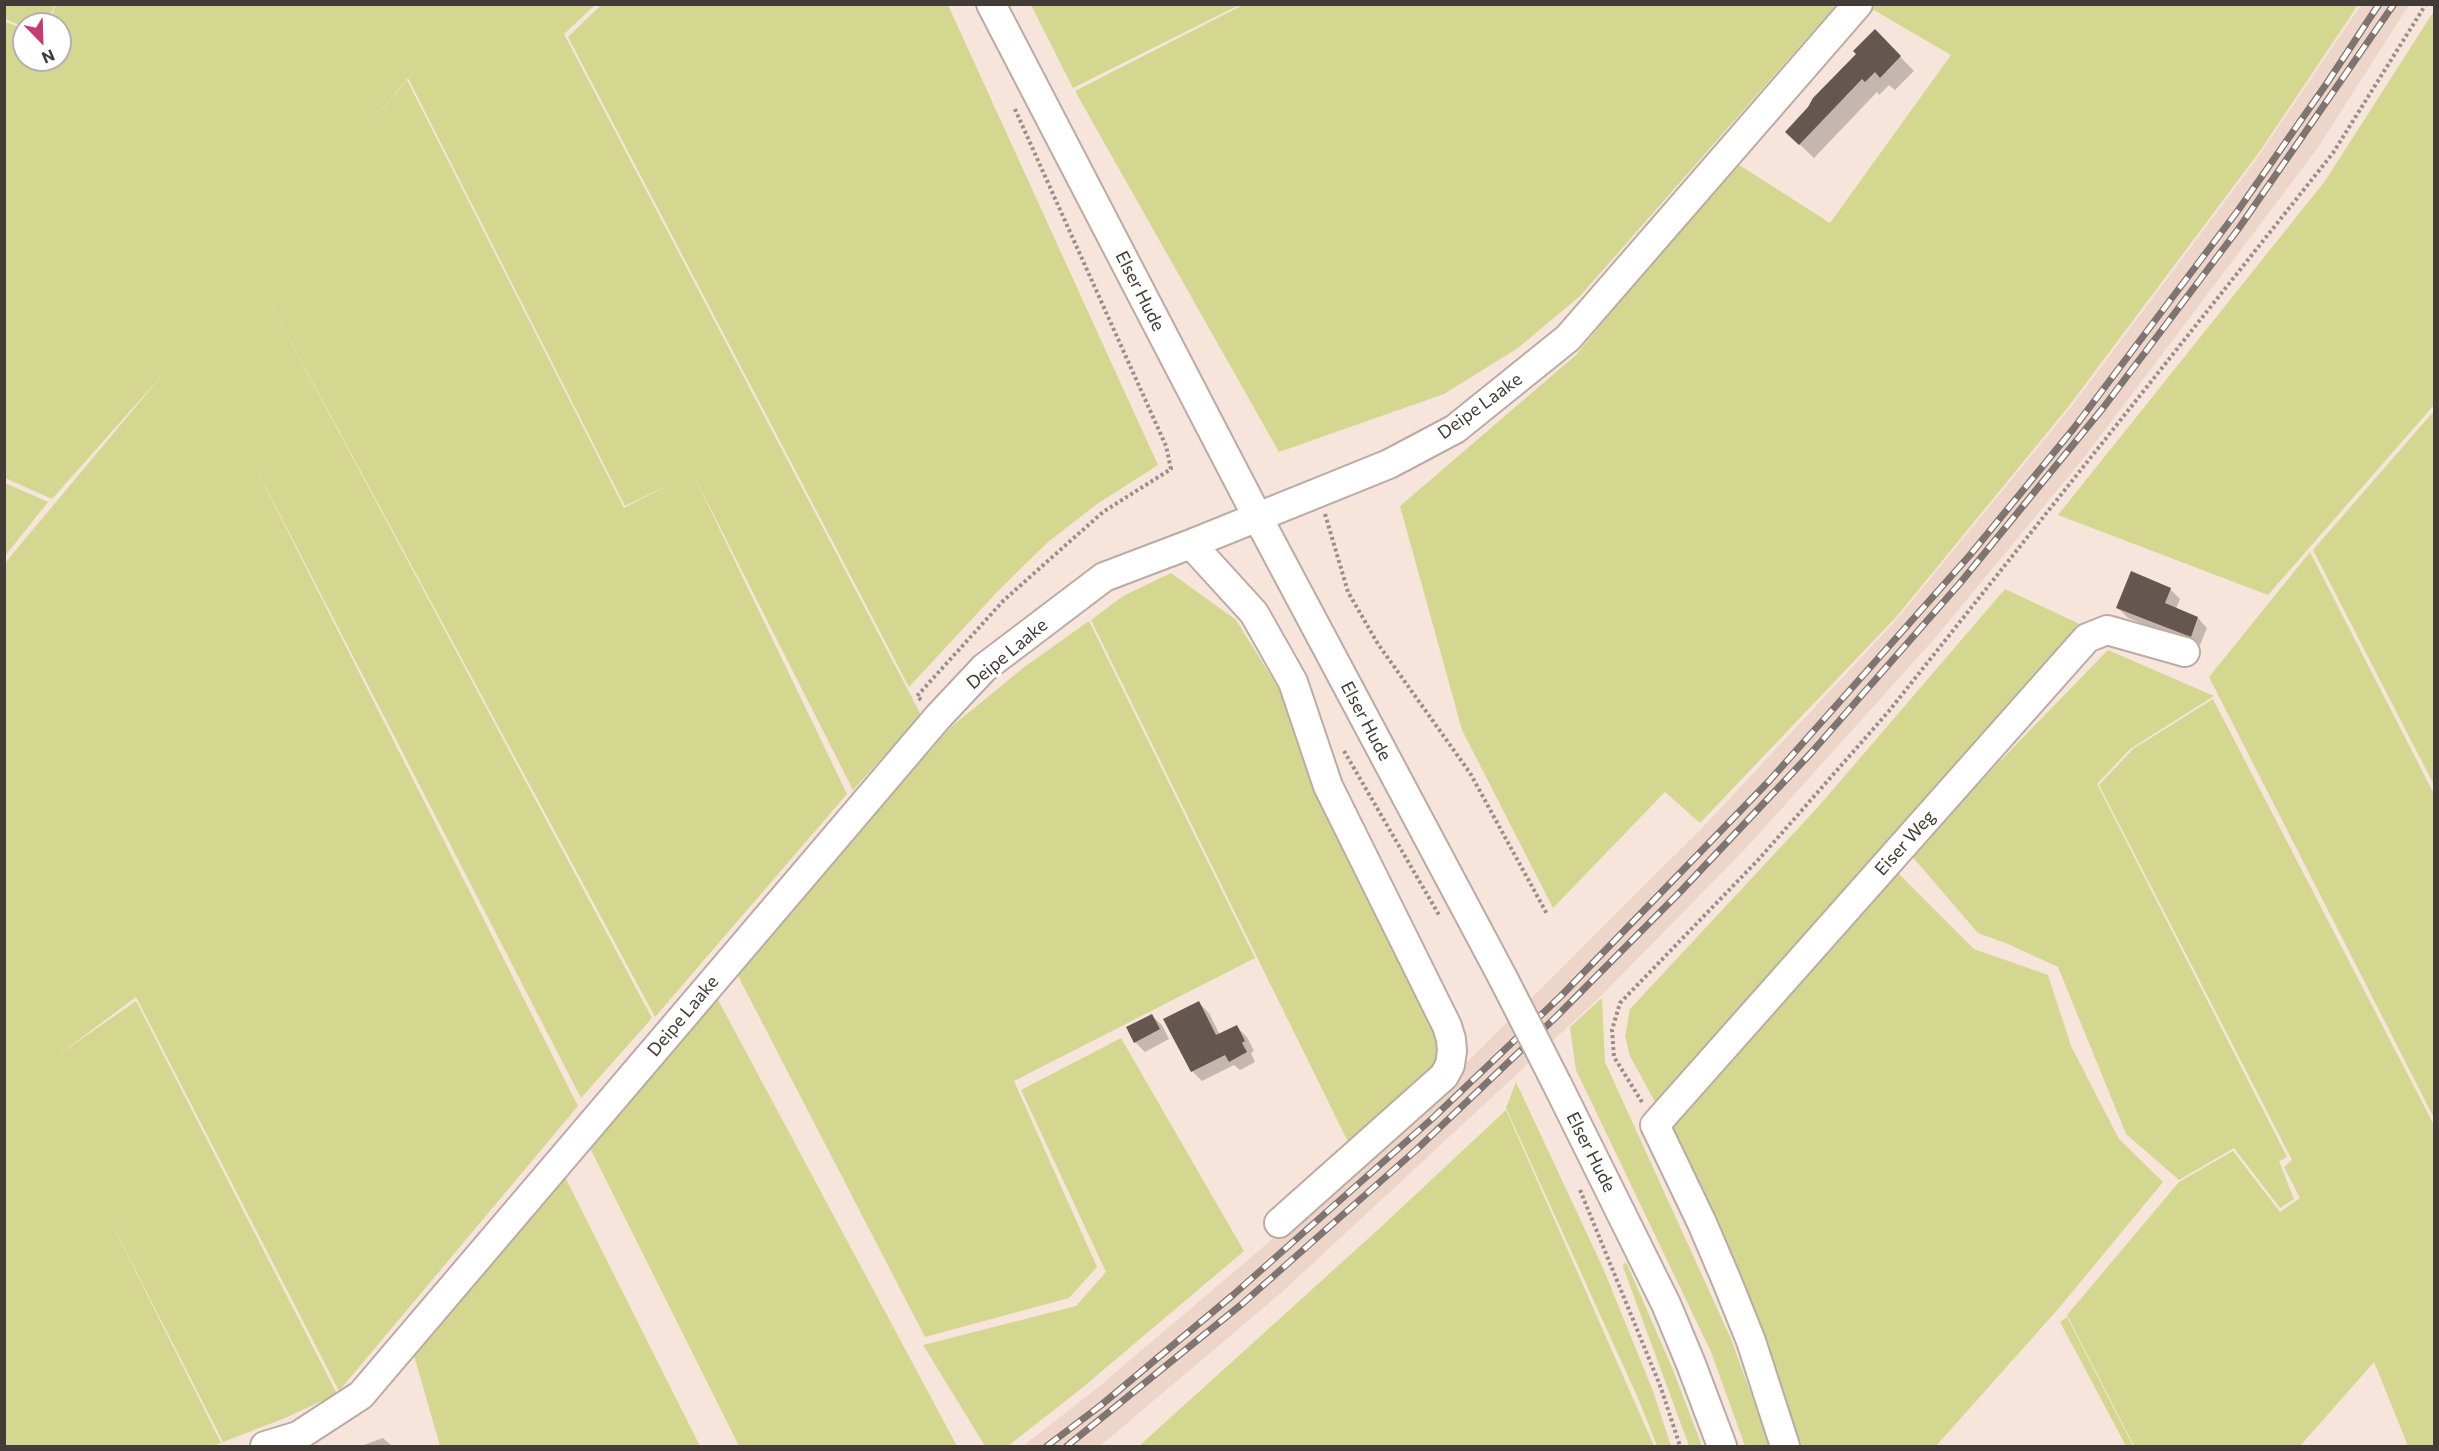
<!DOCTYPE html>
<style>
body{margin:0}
#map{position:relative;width:2439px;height:1451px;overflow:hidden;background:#f7e5dc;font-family:Commissioner,sans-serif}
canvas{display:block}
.frame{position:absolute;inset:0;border:6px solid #423b38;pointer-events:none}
.north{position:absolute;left:12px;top:12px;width:60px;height:60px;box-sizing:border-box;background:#fff;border:2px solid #b3b1af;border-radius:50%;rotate:157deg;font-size:16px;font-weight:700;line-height:24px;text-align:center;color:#423b38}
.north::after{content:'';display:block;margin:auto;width:21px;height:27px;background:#c53b72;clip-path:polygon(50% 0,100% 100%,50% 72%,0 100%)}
</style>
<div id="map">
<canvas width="2439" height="1451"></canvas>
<div class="frame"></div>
<div class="north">N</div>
</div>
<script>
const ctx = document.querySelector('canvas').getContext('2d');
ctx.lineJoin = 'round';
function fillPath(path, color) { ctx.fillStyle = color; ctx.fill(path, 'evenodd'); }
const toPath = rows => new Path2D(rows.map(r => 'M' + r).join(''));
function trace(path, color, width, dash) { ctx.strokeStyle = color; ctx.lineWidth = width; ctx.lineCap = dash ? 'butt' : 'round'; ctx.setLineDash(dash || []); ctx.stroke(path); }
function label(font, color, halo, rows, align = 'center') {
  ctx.font = font + ' Commissioner,sans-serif'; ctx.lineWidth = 6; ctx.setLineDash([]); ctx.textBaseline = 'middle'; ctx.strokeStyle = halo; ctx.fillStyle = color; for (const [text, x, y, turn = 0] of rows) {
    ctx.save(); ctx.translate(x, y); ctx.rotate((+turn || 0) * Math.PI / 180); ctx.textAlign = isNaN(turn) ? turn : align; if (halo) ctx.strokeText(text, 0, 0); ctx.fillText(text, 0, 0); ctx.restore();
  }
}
fillPath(toPath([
 [2361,5,2409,5,2317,149,2083,459,1936,637,1748,846,1600,997,1281,1293,1100,1446,1023,1446,1096,1389,1390,1139,1704,826,1897,619,2071,407,2255,161]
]), '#edd6c9');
fillPath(toPath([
 [4,5,5,4,55,5,46,24,24,24,24,27,5,19],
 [56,5,595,5,564,34,921,715,853,790,692,472,847,794,655,1017,256,277,652,1018,581,1098,244,445,578,1106,339,1391,136,997,57,1056,136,1001,337,1394,285,1418,223,1442,105,1210,221,1443,212,1446,5,1446,5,563,163,374,52,499,5,478,4,21,24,29,24,60,60,60,60,24,48,24],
 [408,78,625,506,674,482,624,508,407,80,354,144],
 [601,5,948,5,1158,465,1097,504,1048,542,998,591,909,687,568,37],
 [1031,5,1239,5,1073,88],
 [1243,5,1244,4,1836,5,1580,296,1518,348,1444,394,1279,452,1075,91],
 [1869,5,2358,5,2260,151,2069,406,1897,616,1700,823,1665,792,1553,908,1462,730,1400,506,1576,355,1733,161,1830,223,1951,55,1867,6],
 [2434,11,2434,405,2268,595,2058,515,2325,181],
 [2434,411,2434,785,2313,550],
 [5,483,48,502,5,556],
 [2310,552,2434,794,2434,1118,2209,677],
 [1171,573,1236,620,1279,689,1316,790,1441,1046,1435,1079,1353,1152,1091,620,1123,596],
 [2005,589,2086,627,1670,1098,1655,1102,1630,1056,1625,1036,1630,1009,1818,807],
 [1089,621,1255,958,1014,1081,1097,1267,1069,1298,925,1337,736,972,951,727,1023,668],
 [2108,650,2214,696,2130,749,2097,784,2287,1157,2279,1161,2294,1199,2280,1208,2234,1148,2179,1180,2126,1134,2058,967,2008,944,1978,933,1910,854],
 [2213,699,2434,1125,2434,1446,2408,1446,2374,1362,2300,1446,2134,1446,2067,1315,2179,1182,2233,1151,2280,1212,2300,1198,2284,1167,2292,1160,2099,785,2133,749],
 [1894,869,1974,949,2048,975,2071,1046,2119,1139,2163,1182,2059,1308,1936,1446,1802,1446,1761,1336,1672,1132,1677,1118],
 [716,996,957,1446,739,1446,589,1146],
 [1602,998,1605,1062,1731,1339,1770,1446,1745,1446,1711,1352,1576,1070,1570,1027],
 [1121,1038,1244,1251,1082,1388,1008,1446,985,1446,923,1345,1076,1306,1106,1272,1021,1090],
 [1516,1082,1603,1268,1653,1391,1671,1446,1657,1446,1638,1398,1506,1108],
 [1506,1110,1654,1446,1139,1446,1382,1226],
 [564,1175,700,1446,440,1446,413,1352],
 [1624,1263,1627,1264,1673,1370,1702,1446,1689,1446,1623,1267],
 [2067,1317,2133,1446,2126,1446,2060,1322]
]), '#d4d790');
fillPath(toPath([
 [1875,31,1914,71,1895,90,1889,85,1879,95,1877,92,1814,158,1787,132,1858,54],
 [2170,589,2180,599,2176,609,2198,618,2207,628,2200,645,2128,618,2118,608],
 [1199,1003,1209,1013,1220,1035,1237,1027,1247,1037,1254,1051,1251,1053,1255,1062,1240,1070,1234,1065,1202,1081,1192,1071],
 [1152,1016,1162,1025,1169,1039,1145,1052,1135,1042],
 [383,1438,392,1446,361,1446]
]), '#0003');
fillPath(toPath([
 [1875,29,1901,56,1880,78,1875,72,1865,82,1862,79,1799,145,1785,132,1808,107,1813,98,1856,54,1853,51],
 [2131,571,2171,588,2165,603,2198,617,2191,637,2116,608],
 [1199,1001,1216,1035,1237,1025,1245,1041,1242,1043,1247,1052,1229,1062,1225,1055,1191,1072,1163,1019],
 [1152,1014,1160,1029,1134,1043,1126,1027]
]), '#665650');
const minor = toPath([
 [991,4,1257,516,1503,978],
 [1191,544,1254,613,1293,682,1328,786,1447,1026,1451,1039,1452,1051,1450,1065,1444,1076,1279,1223],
 [1557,1084,1666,1304,1691,1364,1722,1446],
 [265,1446,298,1436,361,1395,938,717,984,668,1104,577,1191,544,1389,464,1455,429,1568,338,1858,4],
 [1785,1446,1751,1341,1726,1279,1702,1223,1655,1125,2087,638,2107,630,2185,652]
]);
trace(minor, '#bbaba2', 32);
trace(toPath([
 [1325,514,1348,592,1378,644,1470,773,1547,914],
 [921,700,917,696,1004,600,1103,512,1171,469,1166,446,1014,107],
 [1344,751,1439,915],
 [1642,1102,1614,1057,1612,1030,1620,1003,1759,859,1889,711,2333,153,2426,4],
 [1580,1190,1661,1388,1680,1446]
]), '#9a8e88', 4, [3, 3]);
trace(minor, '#fff', 28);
const rail = toPath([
 [1047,1446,1100,1406,1233,1295,1434,1117,1561,996,1770,780,1970,555,2074,428,2239,209,2327,83,2379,4],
 [1067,1446,1242,1304,1416,1150,1557,1016,1682,890,1811,753,1961,582,2103,408,2239,228,2394,4]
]);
trace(rail, '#7f746f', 7);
trace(rail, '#fff', 4.5, [14]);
const minorBridge = toPath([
 [1503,978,1557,1084]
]);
trace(minorBridge, '#bbaba2', 32, []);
trace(minorBridge, '#fff', 28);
label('18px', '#423b38', '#fff', [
 ["Elser Hude",1140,291,63],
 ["Deipe Laake",1480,406,-36],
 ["Deipe Laake",1007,654,-40],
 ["Elser Hude",1366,721,62],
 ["Eiser Weg",1905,843,-48],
 ["Deipe Laake",683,1016,-50],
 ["Elser Hude",1591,1152,63]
]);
</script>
